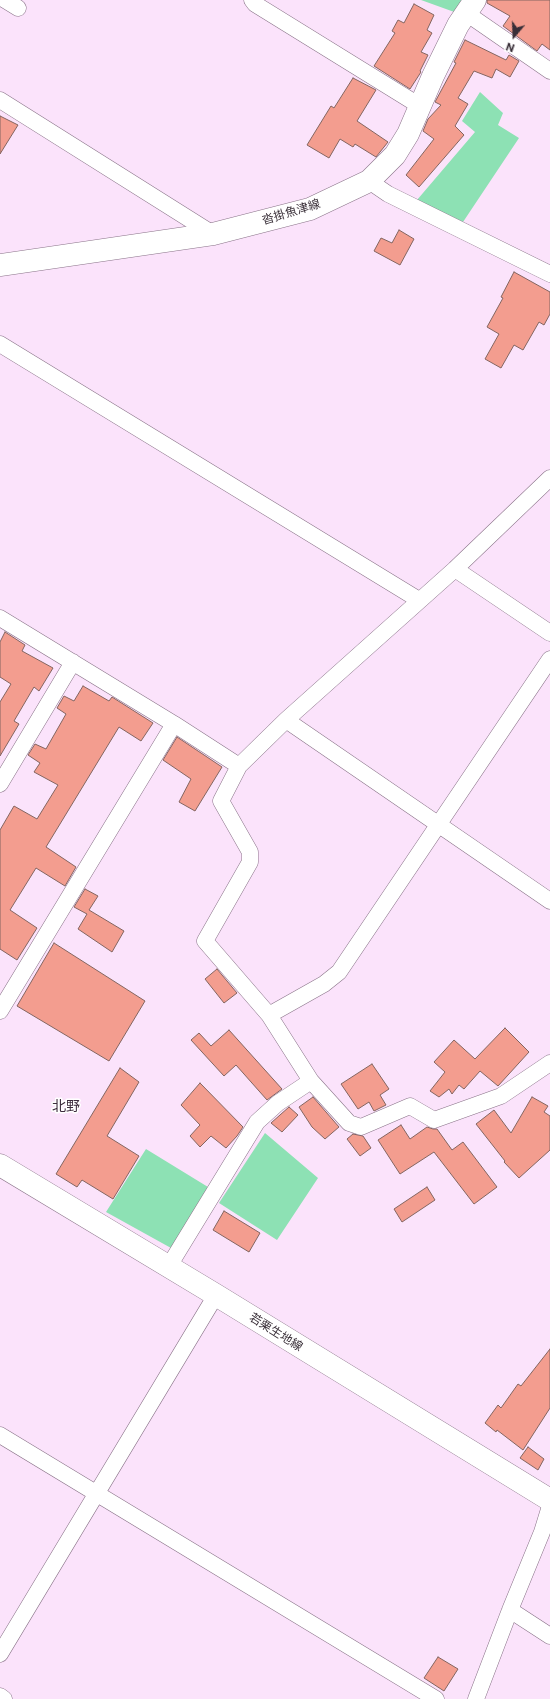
<!DOCTYPE html>
<meta charset="utf-8">
<style>
body{margin:0}
#map{position:relative;width:550px;height:1699px;overflow:hidden;background:#fbe3fb;font-family:Commissioner,sans-serif}
canvas{display:block}
.north{position:absolute;left:494px;top:16px;width:40px;height:40px;-webkit-text-stroke:3px #fff;paint-order:stroke;rotate:199deg;font-size:11px;font-weight:700;line-height:16px;text-align:center;color:#392f38}
.north::after{content:'';display:block;margin:auto;width:14px;height:18px;background:#392f38;clip-path:polygon(50% 0,100% 100%,50% 72%,0 100%)}
</style>
<div id="map">
<canvas width="550" height="1699"></canvas>
<div class="north">N</div>
</div>
<script>
const ctx = document.querySelector('canvas').getContext('2d');
ctx.lineJoin = 'round';
function fillPath(path, color) { ctx.fillStyle = color; ctx.fill(path, 'evenodd'); }
const toPath = rows => new Path2D(rows.map(r => 'M' + r).join(''));
function trace(path, color, width, dash) { ctx.strokeStyle = color; ctx.lineWidth = width; ctx.lineCap = dash ? 'butt' : 'round'; ctx.setLineDash(dash || []); ctx.stroke(path); }
function label(font, color, halo, rows, align = 'center') {
  ctx.font = font + ' Commissioner,"Noto Sans JP",sans-serif'; ctx.lineWidth = 3; ctx.setLineDash([]); ctx.textBaseline = 'middle'; ctx.strokeStyle = halo; ctx.fillStyle = color; for (const [text, x, y, turn = 0] of rows) {
    ctx.save(); ctx.translate(x, y); ctx.rotate((+turn || 0) * Math.PI / 180); ctx.textAlign = isNaN(turn) ? turn : align; if (halo) ctx.strokeText(text, 0, 0); ctx.fillText(text, 0, 0); ctx.restore();
  }
}
fillPath(toPath([
 [421,0,465,0,457,13],
 [480,92,503,113,498,125,519,138,463,222,417,200,475,132,462,121],
 [265,1133,318,1178,277,1240,219,1203],
 [146,1149,208,1187,171,1248,106,1212]
]), '#8de1b4');
const building = toPath([
 [487,0,550,0,550,50,542,44,537,51,503,26,510,16,487,3,487,0],
 [414,4,434,15,427,30,432,33,421,52,428,55,420,71,421,72,410,89,374,66,395,33,392,31,398,20,404,23,414,4],
 [465,40,506,60,509,55,519,61,510,77,496,69,492,78,474,71,458,98,468,104,455,126,464,135,419,187,406,175,434,139,423,131,428,119,441,105,435,102,456,63,454,62,465,40],
 [353,78,376,90,357,121,388,142,376,157,355,144,353,147,340,139,329,158,307,145,331,106,334,108,353,78],
 [0,116,18,125,0,154,0,116],
 [399,230,414,239,400,265,374,251,381,238,392,243,399,230],
 [514,272,550,292,550,314,544,325,539,322,523,350,514,345,501,368,485,359,499,334,487,327,503,298,501,297,514,272],
 [5,632,25,645,22,651,53,668,39,691,34,687,14,721,19,724,0,756,0,702,11,684,0,677,0,642,5,632],
 [83,686,109,701,112,697,153,723,141,741,119,727,46,847,76,867,65,886,36,868,10,910,37,928,17,960,0,949,0,830,14,806,37,819,58,785,34,772,40,763,28,755,35,744,46,749,66,714,57,708,64,696,74,701,83,686],
 [177,737,222,767,195,811,179,802,191,779,163,760,177,737],
 [85,889,98,896,89,910,124,931,112,952,78,929,87,914,74,907,85,889],
 [54,943,145,1001,109,1061,17,1006,54,943],
 [217,969,237,993,224,1003,205,979,217,969],
 [505,1028,529,1052,498,1086,480,1071,464,1089,459,1085,452,1094,449,1089,439,1097,430,1091,445,1072,434,1062,454,1040,475,1059,505,1028],
 [229,1030,282,1089,267,1100,236,1065,224,1076,191,1040,199,1033,211,1046,229,1030],
 [372,1064,389,1089,380,1095,386,1105,374,1111,369,1102,358,1109,341,1084,372,1064],
 [120,1068,139,1082,107,1136,139,1156,113,1199,82,1180,77,1187,56,1174,120,1068],
 [200,1083,243,1127,237,1136,226,1148,211,1136,200,1147,190,1136,200,1125,181,1105,200,1083],
 [313,1097,339,1127,325,1139,312,1127,299,1107,313,1097],
 [532,1097,548,1106,544,1112,550,1116,550,1150,519,1178,504,1162,505,1161,476,1124,494,1110,511,1133,532,1097],
 [289,1107,298,1115,282,1132,271,1123,289,1107],
 [401,1125,410,1139,427,1127,433,1129,437,1129,452,1150,463,1142,497,1187,474,1204,434,1152,400,1174,378,1140,401,1125],
 [353,1134,363,1136,371,1148,360,1156,347,1139,353,1134],
 [427,1187,435,1200,402,1222,394,1209,427,1187],
 [224,1211,260,1233,249,1252,213,1230,224,1211],
 [550,1349,550,1408,523,1450,497,1430,496,1432,485,1423,498,1405,501,1408,518,1384,521,1386,550,1349],
 [528,1447,544,1459,538,1470,520,1458,528,1447],
 [438,1657,458,1669,444,1691,424,1678,438,1657]
]);
fillPath(building, '#f39d8f');
trace(building, '#836560', 1);
const minor = toPath([
 [5,0,18,8],
 [252,0,255,4,420,106],
 [466,13,550,71],
 [0,100,213,234],
 [369,181,388,194,550,274],
 [0,344,419,600],
 [455,569,550,633],
 [0,618,174,724,239,766],
 [286,720,455,569,550,478],
 [0,784,73,662],
 [0,1011,174,724],
 [269,1015,324,984,339,972,550,659],
 [311,1081,349,1123,361,1127,410,1106,434,1120,501,1096,550,1063],
 [169,1266,257,1122,278,1103,311,1081,269,1015,205,941,250,862,250,852,221,801,239,766,286,720,550,901],
 [0,1435,436,1699],
 [510,1610,550,1636],
 [0,1654,216,1295],
 [0,1696,4,1699],
 [476,1699,510,1610,542,1532,550,1506]
]);
const secondary = toPath([
 [0,265,213,234,310,209,369,181,395,155,408,134,433,76,458,25,475,0]
]);
const primary = toPath([
 [0,1165,216,1295,550,1500]
]);
trace(minor, '#897388', 17);
trace(secondary, '#897388', 23);
trace(primary, '#897388', 23);
trace(minor, '#fff', 16);
trace(secondary, '#fff', 22);
trace(primary, '#fff', 22);
label('12px', '#392f38', '#fff', [
 ["沓掛魚津線",291,212,-17],
 ["若栗生地線",276,1332,32]
]);
label('14px', '#3e2c3e', '#fff', [
 ["北野",66,1106]
]);
</script>
